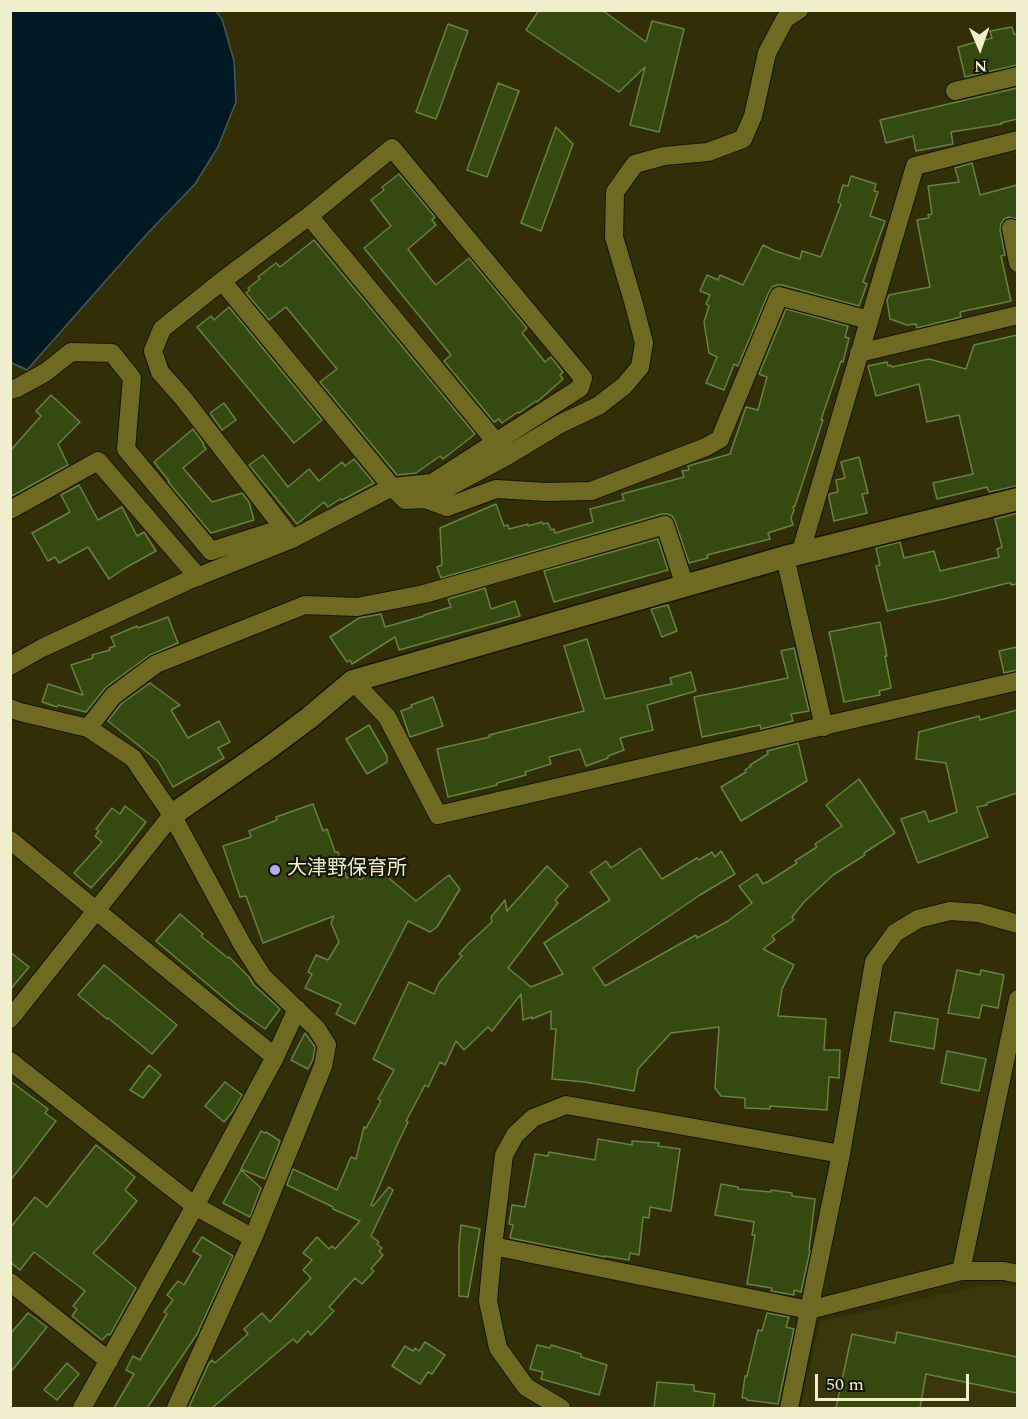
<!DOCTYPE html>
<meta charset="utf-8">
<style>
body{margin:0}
#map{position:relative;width:1028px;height:1419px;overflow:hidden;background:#312f08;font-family:Spectral,serif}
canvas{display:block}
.frame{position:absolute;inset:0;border:12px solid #f0efcb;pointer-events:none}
.north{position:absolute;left:950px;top:18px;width:60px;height:60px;-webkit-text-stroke:4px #181600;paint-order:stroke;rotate:178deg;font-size:16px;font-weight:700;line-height:24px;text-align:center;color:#f0efcb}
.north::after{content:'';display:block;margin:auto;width:21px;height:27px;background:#f0efcb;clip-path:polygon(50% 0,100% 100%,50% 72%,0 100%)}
.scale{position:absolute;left:815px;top:1374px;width:154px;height:27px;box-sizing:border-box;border:3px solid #f0efcb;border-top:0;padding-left:8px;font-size:18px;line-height:21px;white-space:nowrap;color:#f0efcb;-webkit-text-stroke:4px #181600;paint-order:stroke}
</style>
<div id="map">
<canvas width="1028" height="1419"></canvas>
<div class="frame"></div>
<div class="north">N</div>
<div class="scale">50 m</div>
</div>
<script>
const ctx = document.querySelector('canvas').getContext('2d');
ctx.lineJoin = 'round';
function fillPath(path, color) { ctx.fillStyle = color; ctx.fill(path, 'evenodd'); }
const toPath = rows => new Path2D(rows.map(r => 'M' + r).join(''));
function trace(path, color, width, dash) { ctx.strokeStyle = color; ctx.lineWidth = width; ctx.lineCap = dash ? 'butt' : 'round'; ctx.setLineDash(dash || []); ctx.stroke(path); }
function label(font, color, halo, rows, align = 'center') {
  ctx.font = font + ' Spectral,"Noto Sans JP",serif'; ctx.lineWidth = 4.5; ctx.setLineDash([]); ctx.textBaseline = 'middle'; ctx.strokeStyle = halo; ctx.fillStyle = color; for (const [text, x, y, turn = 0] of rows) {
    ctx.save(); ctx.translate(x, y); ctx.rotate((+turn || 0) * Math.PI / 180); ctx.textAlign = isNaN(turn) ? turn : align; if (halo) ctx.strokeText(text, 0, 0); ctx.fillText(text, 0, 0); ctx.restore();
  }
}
fillPath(toPath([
 [1017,1285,1017,1408,801,1408,820,1322,979,1286]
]), '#3a380b');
const water = toPath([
 [11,10,216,11,222,19,234,61,236,102,218,147,195,184,147,234,27,370,10,362,11,10]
]);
fillPath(water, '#001a25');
trace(water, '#485a57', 1.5);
const building = toPath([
 [539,10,602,10,646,42,652,21,684,29,659,132,630,125,645,67,619,92,526,30,539,10],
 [448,24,468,31,436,119,416,112,448,24],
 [1012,27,1014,34,1017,34,1017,65,965,77,958,47,992,38,990,31,1012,27],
 [498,83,519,91,487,177,467,170,498,83],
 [1017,88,1017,119,1001,123,1002,124,951,132,953,144,916,151,913,136,886,143,880,120,1017,88],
 [556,127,573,144,541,231,521,223,556,127],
 [972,163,980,195,1017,185,1017,219,1009,217,1004,219,1001,224,1000,230,1005,255,1001,256,1011,301,960,312,961,317,917,328,916,324,907,325,890,319,887,300,889,295,930,287,917,220,929,218,928,215,932,214,928,186,959,182,955,168,972,163],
 [399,174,435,217,432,220,436,225,408,249,426,273,436,285,469,258,527,328,522,333,545,362,551,357,563,372,560,375,563,379,537,402,536,401,519,413,518,412,502,423,499,419,494,422,444,361,451,355,364,248,391,226,371,200,384,190,382,187,399,174],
 [851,176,876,184,874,191,878,192,870,216,885,221,866,274,863,282,867,284,859,306,782,285,777,285,772,287,769,292,738,366,734,364,724,390,706,383,717,357,709,353,704,322,709,306,706,304,710,295,700,291,707,275,718,280,720,275,743,285,763,245,775,251,800,259,802,251,821,257,841,204,838,202,843,185,848,186,851,176],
 [314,240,475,434,443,459,440,456,416,473,397,475,320,382,337,369,286,307,269,320,246,293,250,290,248,288,260,279,258,277,276,263,280,267,314,240],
 [229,307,322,420,294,443,197,327,211,316,214,320,229,307],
 [786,309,848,326,845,337,849,338,843,362,841,361,821,420,823,420,795,506,793,507,794,510,791,518,793,525,768,533,770,539,707,555,708,558,689,563,675,521,672,516,667,514,662,514,441,578,437,567,442,565,440,528,496,504,504,526,508,525,509,529,528,524,528,526,542,522,543,524,548,523,551,530,554,529,555,533,593,522,590,509,624,500,622,494,684,477,682,471,689,470,688,466,730,454,746,407,758,410,767,377,759,374,786,309],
 [1017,335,1017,486,989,492,987,487,937,499,933,483,973,474,959,415,927,422,919,384,876,396,868,366,887,362,888,366,891,365,892,367,929,359,966,369,974,345,1017,335],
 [51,395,80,422,58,444,68,465,10,497,10,451,41,416,36,411,51,395],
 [224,403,236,420,222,430,210,413,224,403],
 [193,429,204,444,203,445,206,449,183,468,212,502,242,493,249,502,254,520,211,533,168,482,169,481,154,462,193,429],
 [263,455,288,487,309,469,319,481,342,462,345,466,354,459,374,483,342,500,340,499,328,507,324,502,297,524,249,465,263,455],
 [859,457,868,493,862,494,867,513,834,521,829,497,829,494,838,492,836,480,845,478,841,462,859,457],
 [79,485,98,520,122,507,137,536,144,532,156,551,125,568,109,579,88,547,59,563,55,557,48,561,32,533,70,512,61,495,79,485],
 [1017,513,1017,584,1011,585,1011,583,1008,583,944,599,887,611,876,566,880,565,876,548,900,542,904,558,934,551,940,571,999,557,997,549,1002,547,995,519,1017,513],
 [658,539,668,570,554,602,544,571,658,539],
 [485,588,491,609,515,601,520,616,399,650,395,637,352,664,350,660,347,662,330,637,359,618,381,614,385,627,424,616,424,615,451,607,448,599,485,588],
 [668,605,677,631,662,637,651,609,668,605],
 [168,617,178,643,150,655,106,687,86,712,58,705,57,707,42,702,48,684,83,695,71,665,93,658,92,655,110,650,109,648,115,646,111,637,137,626,138,628,168,617],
 [880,622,887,656,885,656,891,688,879,691,880,695,844,702,829,632,880,622],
 [587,639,605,699,672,684,670,678,691,672,696,691,647,705,653,730,620,738,624,750,608,756,608,758,586,766,580,749,549,757,551,764,525,772,526,775,497,783,497,785,448,797,437,749,490,737,489,735,584,711,564,646,587,639],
 [1017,647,1017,670,1004,673,999,651,1017,647],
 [794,648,809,711,791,714,793,721,761,729,760,725,702,737,694,697,788,678,781,651,794,648],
 [150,683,180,705,171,710,188,738,219,721,230,742,218,748,224,758,173,787,158,761,108,721,121,704,150,683],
 [433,697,443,726,410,737,401,711,412,707,411,705,433,697],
 [1017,710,1017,793,987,803,987,805,977,807,988,837,918,863,901,819,925,811,929,822,957,812,946,763,916,759,919,732,979,716,980,720,1017,710],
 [369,725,387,756,387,762,367,774,346,739,369,725],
 [798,743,807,781,741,821,721,787,746,772,745,770,751,766,750,765,768,754,767,751,798,743],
 [859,779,895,833,864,853,865,855,833,875,804,902,792,917,794,920,772,936,775,940,763,949,794,965,782,989,778,1016,826,1019,824,1050,840,1050,839,1078,829,1077,827,1110,770,1106,770,1109,745,1108,745,1098,721,1096,715,1088,719,1027,671,1033,638,1069,634,1091,585,1082,552,1079,556,1029,551,1029,551,1011,532,1019,532,1017,523,1020,521,994,492,1031,488,1027,464,1050,456,1041,445,1065,440,1062,428,1087,425,1085,406,1121,408,1122,397,1145,371,1205,373,1206,389,1187,393,1190,371,1236,379,1242,377,1244,382,1248,379,1251,383,1255,371,1269,374,1271,362,1284,355,1278,329,1307,334,1311,311,1335,308,1331,297,1343,293,1339,212,1408,194,1408,189,1407,209,1363,212,1360,215,1363,248,1334,244,1329,262,1313,270,1322,311,1278,303,1270,312,1260,303,1253,317,1237,329,1249,332,1246,335,1249,360,1221,333,1209,333,1207,287,1185,293,1169,337,1190,351,1157,356,1159,364,1127,366,1128,381,1101,378,1099,394,1070,373,1059,409,982,434,994,439,983,462,956,459,954,468,944,492,922,491,917,505,900,507,911,547,866,568,886,555,900,558,903,508,968,531,987,563,974,544,943,610,900,590,872,606,861,611,868,640,848,662,879,697,858,699,860,712,852,715,857,721,851,735,874,700,895,593,968,605,986,696,935,697,938,728,921,752,903,739,886,757,874,763,884,766,882,766,883,797,863,795,861,817,847,815,844,842,826,826,805,859,779],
 [313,804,323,831,327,829,335,852,338,852,347,878,355,873,360,880,377,868,416,901,449,875,460,889,437,927,430,932,408,921,355,1024,336,1014,341,1004,305,988,312,974,308,972,316,955,328,960,339,942,331,923,334,916,263,943,246,896,240,897,223,846,251,837,249,831,277,820,276,817,313,804],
 [125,806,146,822,119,857,91,888,74,873,102,842,95,836,99,831,96,829,112,808,120,814,125,806],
 [180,914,203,934,201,936,228,958,229,957,249,977,254,985,280,1009,265,1029,237,1009,156,941,180,914],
 [10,952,29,967,10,990,10,952],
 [104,965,177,1025,152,1054,108,1018,107,1019,78,995,104,965],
 [957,970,980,975,981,970,1004,975,998,1008,982,1005,979,1018,948,1013,957,970],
 [895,1012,938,1019,934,1049,890,1041,895,1012],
 [305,1033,315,1047,313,1059,308,1069,291,1060,305,1033],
 [947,1051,986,1059,979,1091,941,1083,947,1051],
 [149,1065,161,1075,143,1098,130,1090,149,1065],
 [10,1081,48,1109,45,1113,56,1121,10,1181,10,1081],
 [225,1082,242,1095,233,1111,224,1122,205,1106,225,1082],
 [261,1131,265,1133,266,1132,280,1141,265,1179,241,1169,261,1131],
 [598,1139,632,1145,632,1141,659,1143,658,1146,680,1149,671,1211,650,1207,649,1218,643,1217,639,1255,630,1253,629,1260,605,1256,605,1257,510,1238,513,1225,509,1224,512,1205,525,1207,535,1154,548,1156,549,1152,595,1160,598,1139],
 [96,1145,135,1177,125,1190,137,1201,106,1239,106,1240,93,1253,136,1288,110,1335,108,1334,102,1340,72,1316,77,1309,73,1306,85,1291,34,1252,20,1270,10,1262,10,1228,35,1197,47,1207,96,1145],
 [241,1170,261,1188,250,1217,223,1203,241,1170],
 [721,1184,738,1187,738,1189,771,1192,771,1190,792,1193,792,1196,815,1199,809,1250,810,1251,801,1292,794,1290,794,1295,771,1291,772,1288,747,1284,755,1235,752,1235,754,1222,715,1215,721,1184],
 [461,1225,480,1229,468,1297,459,1296,459,1245,461,1225],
 [202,1237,233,1256,197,1334,147,1408,114,1408,134,1374,126,1370,133,1356,140,1360,167,1314,164,1312,173,1300,167,1295,178,1281,184,1285,201,1256,193,1251,202,1237],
 [28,1313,47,1327,10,1373,10,1334,28,1313],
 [767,1313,789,1317,786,1327,794,1329,778,1404,747,1400,746,1398,742,1398,745,1376,747,1376,758,1330,762,1331,767,1313],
 [897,1332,1017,1357,1017,1393,926,1374,920,1408,836,1408,852,1334,895,1343,897,1332],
 [425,1342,445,1355,432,1374,428,1372,420,1384,392,1366,405,1346,413,1351,415,1348,419,1351,425,1342],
 [537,1345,550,1348,551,1345,581,1354,581,1357,607,1365,599,1395,541,1379,543,1372,530,1369,537,1345],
 [67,1363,79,1374,57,1400,44,1390,67,1363],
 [657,1382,694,1385,694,1391,715,1394,713,1408,654,1408,657,1382]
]);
fillPath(building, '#364a0f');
trace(building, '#698141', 1.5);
const minor = toPath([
 [955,91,1018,76],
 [309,216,496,442],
 [1011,228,1018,263],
 [222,281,392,487,405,500,425,499,447,507,496,489,546,492,591,491,706,447,720,439,779,296,869,320],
 [859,353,1018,315],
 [10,390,17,388,46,372,71,352,112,353,132,378,126,449,211,551,283,528],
 [432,496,507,456,560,424,598,406,624,386,640,367,644,343,633,301,614,237,615,192,635,164,664,156,708,152,743,139,753,116,767,53,785,19,799,10],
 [10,510,98,461,198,577],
 [800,554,915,166,1018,140],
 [785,557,824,727],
 [10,666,42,648,187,581,292,539,392,487,432,483,580,388,583,378,392,148,309,216,222,281,162,329,153,351,160,372,183,398,292,539],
 [353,681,387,717,438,815,1018,681],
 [10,708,20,712,88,728,133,758,172,815,242,944,263,977,316,1028,327,1045,323,1066,253,1238,176,1408],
 [88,728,113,696,156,664,305,605,357,607,424,594,665,525,685,586],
 [10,840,275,1057],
 [10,1019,172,815],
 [10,1061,195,1206,253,1238],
 [493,1246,809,1310,961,1271,1004,1271,1018,1274],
 [961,1271,1018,999],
 [10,1282,109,1361],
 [82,1408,195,1206,275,1057,297,1009],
 [561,1408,526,1387,498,1348,488,1301,493,1246,504,1155,515,1135,533,1118,566,1105,841,1154],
 [789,1408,841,1154,874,962,895,933,918,919,950,911,979,913,1018,924]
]);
const tertiary = toPath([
 [172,815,266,750,309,718,353,681,785,557,1018,499]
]);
trace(minor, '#181602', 20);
trace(tertiary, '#181602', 25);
trace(minor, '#6e6a21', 18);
trace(tertiary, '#6e6a21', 22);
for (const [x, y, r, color] of [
 [275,870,6,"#b2adf9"]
]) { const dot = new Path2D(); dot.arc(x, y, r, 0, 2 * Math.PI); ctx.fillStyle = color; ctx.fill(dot); trace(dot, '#181600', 2); }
label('20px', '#f0efcb', '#181600', [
 ["大津野保育所",287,870]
], 'left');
</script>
